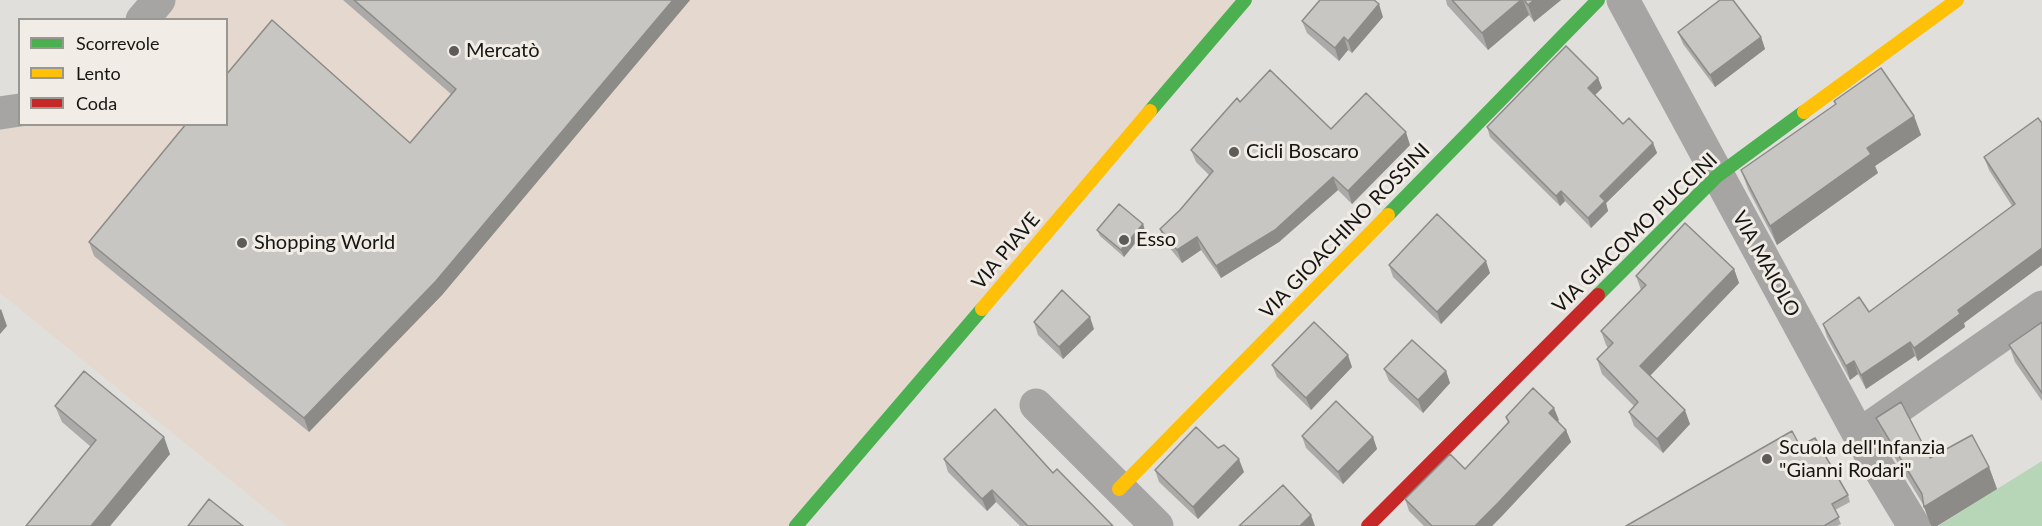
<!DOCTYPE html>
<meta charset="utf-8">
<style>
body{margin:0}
#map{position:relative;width:2042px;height:526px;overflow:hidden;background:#e1dfdc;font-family:Lato,sans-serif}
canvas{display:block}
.legend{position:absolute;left:18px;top:18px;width:210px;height:108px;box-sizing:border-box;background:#f1ede6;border:2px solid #999791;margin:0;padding:8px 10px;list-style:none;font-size:18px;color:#161512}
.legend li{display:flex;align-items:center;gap:12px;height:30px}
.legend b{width:30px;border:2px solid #999791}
</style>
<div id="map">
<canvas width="2042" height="526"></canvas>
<ul class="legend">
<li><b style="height:8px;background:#4caf50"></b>Scorrevole</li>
<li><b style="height:8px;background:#ffc107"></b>Lento</li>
<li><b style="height:8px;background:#c62828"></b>Coda</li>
</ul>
</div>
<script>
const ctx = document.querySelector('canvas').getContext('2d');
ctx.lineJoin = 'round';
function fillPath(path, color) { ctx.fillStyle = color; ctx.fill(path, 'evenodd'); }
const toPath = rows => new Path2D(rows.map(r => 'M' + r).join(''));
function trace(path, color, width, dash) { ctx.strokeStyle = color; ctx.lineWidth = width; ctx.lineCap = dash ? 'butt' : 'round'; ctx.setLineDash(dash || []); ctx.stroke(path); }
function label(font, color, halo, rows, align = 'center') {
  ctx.font = font + ' Lato,sans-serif'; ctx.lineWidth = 6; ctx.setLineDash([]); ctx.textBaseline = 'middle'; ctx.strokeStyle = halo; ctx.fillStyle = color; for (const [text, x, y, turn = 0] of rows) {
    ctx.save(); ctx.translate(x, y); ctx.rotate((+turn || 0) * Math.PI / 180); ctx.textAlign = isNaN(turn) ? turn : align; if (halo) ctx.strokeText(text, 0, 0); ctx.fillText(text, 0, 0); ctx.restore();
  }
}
fillPath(toPath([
 [152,0,1244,0,797,526,287,526,0,293,0,117,20,124,226,124,226,20,134,19]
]), '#e5d8cf');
fillPath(toPath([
 [2042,461,2042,526,1938,526,1997,489]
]), '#b6d6b7');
trace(toPath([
 [1623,0,1859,435,1914,526],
 [142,20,159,0],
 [0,113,20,110],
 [1036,405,1157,526],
 [1866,430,2042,307]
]), '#a6a5a4', 33);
trace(toPath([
 [1150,111,1245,0],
 [1388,215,1598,0],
 [1598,295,1717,176,1804,112],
 [796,526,982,309]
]), '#4caf50', 14);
trace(toPath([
 [1804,112,1957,0],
 [982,309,1150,111],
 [1119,489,1388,215]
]), '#ffc107', 14);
trace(toPath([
 [1368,526,1598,295]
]), '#c62828', 14);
fillPath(toPath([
 [343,0,690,0,442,295,309,432,94,256,89,242,410,143,451,94],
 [1446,0,1561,0,1534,22,1529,15,1488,50,1447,5],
 [1383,17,1352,53,1348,50,1339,61,1307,33,1302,21],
 [1678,32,1761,37,1765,49,1715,87,1683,44],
 [1598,78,1602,88,1595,95,1623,124,1653,143,1657,153,1606,203,1608,211,1591,228,1565,201,1560,206,1490,137,1487,127],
 [1240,102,1331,129,1410,145,1352,204,1338,190,1279,242,1221,278,1201,250,1182,263,1164,241,1160,229,1180,210,1209,175,1196,162,1191,150],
 [1914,116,1921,135,1875,166,1878,173,1777,245,1748,189,1741,170],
 [2038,118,2042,265,1964,323,1965,327,1918,361,1915,356,1866,389,1858,374,1850,380,1827,337,1823,324,1869,312,2012,206,1989,170,1984,157],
 [1143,224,1145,231,1124,257,1100,236,1097,230],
 [1389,265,1490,273,1441,324,1393,277],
 [1734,269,1739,283,1650,376,1690,424,1663,453,1634,426,1629,412,1634,406,1602,374,1597,359,1608,348,1606,345,1601,331,1641,290,1636,276],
 [1034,322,1094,329,1063,359,1038,335],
 [2042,322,2042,401,2015,362,2009,345],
 [1272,365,1352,367,1311,410,1277,377],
 [1384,369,1446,371,1450,383,1423,413,1389,381],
 [55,406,170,454,110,526,26,526,91,447,62,422],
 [1506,417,1559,420,1558,421,1566,430,1571,442,1492,526,1424,526,1409,511,1405,499,1465,469,1508,422],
 [1876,418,1930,458,1989,467,1997,489,1937,526,1931,526,1924,506,1884,440],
 [1302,436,1373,437,1377,449,1343,484,1306,448],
 [1800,446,1848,495,1850,502,1835,510,1841,524,1837,526,1626,526],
 [944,459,1053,473,1113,526,1020,526,996,502,987,511,948,472],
 [1155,470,1244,472,1198,519,1159,482]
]), '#acaaa8');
fillPath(toPath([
 [673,0,690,0,442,295,309,432,304,418],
 [1521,0,1523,0,1529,15,1488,50,1482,33],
 [1534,0,1561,0,1534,22,1528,5],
 [1379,4,1383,17,1352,53,1348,41],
 [1344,37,1348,50,1339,61,1335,48],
 [1761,37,1765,49,1715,87,1710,75],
 [1598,78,1602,88,1592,98,1588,88],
 [1914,116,1921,135,1875,166,1878,173,1777,245,1770,226,1867,148],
 [1406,132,1410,145,1352,204,1348,191],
 [1653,143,1657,153,1606,203,1608,211,1591,228,1588,218,1600,196],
 [1333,177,1338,190,1279,242,1221,278,1216,266],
 [1561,191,1565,201,1560,206,1556,196],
 [1143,224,1145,231,1124,257,1121,250],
 [1197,237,1201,250,1182,263,1177,250],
 [2042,248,2042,265,1964,323,1965,327,1918,361,1914,348,1958,310],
 [1486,261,1490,273,1441,324,1437,312],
 [1734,269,1739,283,1645,381,1640,366],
 [1,309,7,326,0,334,0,310],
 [1090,317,1094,329,1063,359,1059,347],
 [1910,342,1915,356,1866,389,1861,375],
 [1348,355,1352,367,1311,410,1306,398],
 [1854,361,1858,374,1850,380,1846,366],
 [1446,371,1450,383,1423,413,1418,400],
 [1554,408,1559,420,1554,425,1549,413],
 [1685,410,1690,424,1663,453,1657,439],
 [1566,430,1571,442,1503,515,1492,526,1475,526],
 [164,437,170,454,110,526,91,526],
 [1373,437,1377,449,1343,484,1338,472],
 [1239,459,1244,472,1198,519,1193,507],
 [1989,467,1997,489,1937,526,1931,526,1924,507],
 [992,490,996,502,987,511,982,499],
 [1311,515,1315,526,1300,526]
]), '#8c8b88');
const building = toPath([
 [354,0,673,0,436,281,304,418,89,242,186,124,226,124,226,75,272,20,410,143,456,89,354,0],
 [1320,0,1374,0,1379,4,1348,41,1344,37,1335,48,1302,21,1320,0],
 [1452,0,1521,0,1482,33,1452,0],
 [1524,0,1534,0,1528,5,1524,0],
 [1720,0,1733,0,1761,37,1710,75,1678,32,1720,0],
 [1566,46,1598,78,1588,88,1623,124,1629,118,1653,143,1600,196,1605,201,1588,218,1561,191,1556,196,1487,127,1566,46],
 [1881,68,1914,116,1867,148,1871,154,1770,226,1741,170,1836,104,1834,101,1881,68],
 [1270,70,1331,129,1366,93,1406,132,1348,191,1333,177,1275,230,1216,266,1197,237,1177,250,1160,229,1180,210,1213,171,1191,150,1237,98,1240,102,1270,70],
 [2038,118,2042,123,2042,248,1958,310,1960,314,1914,348,1910,342,1861,375,1854,361,1846,366,1823,324,1859,297,1869,312,2015,204,1984,157,2038,118],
 [1119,204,1143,224,1121,250,1097,230,1119,204],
 [1437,214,1486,261,1437,312,1389,265,1437,214],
 [1685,223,1734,269,1640,366,1685,410,1657,439,1629,412,1638,402,1597,359,1613,343,1601,331,1646,285,1636,276,1685,223],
 [1062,290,1090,317,1059,347,1034,322,1062,290],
 [1314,322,1348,355,1306,398,1272,365,1314,322],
 [2042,322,2042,393,2009,345,2042,322],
 [1412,340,1446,371,1418,400,1384,369,1412,340],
 [84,371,164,437,91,526,26,526,96,440,55,406,84,371],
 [1533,388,1554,408,1549,413,1566,430,1498,503,1475,526,1432,526,1405,499,1450,454,1465,469,1509,422,1506,417,1533,388],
 [1336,401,1373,437,1338,472,1302,436,1336,401],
 [1901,402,1930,458,1972,435,1989,467,1924,507,1922,494,1876,418,1901,402],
 [995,409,1053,473,1057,469,1113,526,1028,526,992,490,982,499,944,459,995,409],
 [1196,427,1218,448,1224,445,1239,459,1193,507,1155,470,1196,427],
 [1792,431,1800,446,1815,438,1848,495,1832,504,1839,517,1824,526,1626,526,1792,431],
 [1283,485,1311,515,1300,526,1239,526,1283,485],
 [209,499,243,526,188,526,209,499]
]);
fillPath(building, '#c8c6c3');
trace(building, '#8c8b88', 1.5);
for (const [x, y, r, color] of [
 [454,51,6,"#5d5c59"],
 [1234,152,6,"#5d5c59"],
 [1124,240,6,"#5d5c59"],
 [242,243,6,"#5d5c59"],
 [1767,459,6,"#5d5c59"]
]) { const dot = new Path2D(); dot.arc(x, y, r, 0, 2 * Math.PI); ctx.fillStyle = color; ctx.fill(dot); trace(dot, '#f1ede6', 2); }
label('20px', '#161512', '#f1ede6', [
 ["Mercatò",466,51],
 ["Cicli Boscaro",1246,152],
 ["Esso",1136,240],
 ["Shopping World",254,243],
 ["Scuola dell'Infanzia",1779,448],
 ["\"Gianni Rodari\"",1779,471]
], 'left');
label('20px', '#161512', '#f1ede6', [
 ["VIA GIOACHINO ROSSINI",1345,231,-46],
 ["VIA GIACOMO PUCCINI",1635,233,-44],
 ["VIA PIAVE",1006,251,-50],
 ["VIA MAIOLO",1766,264,61]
]);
</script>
